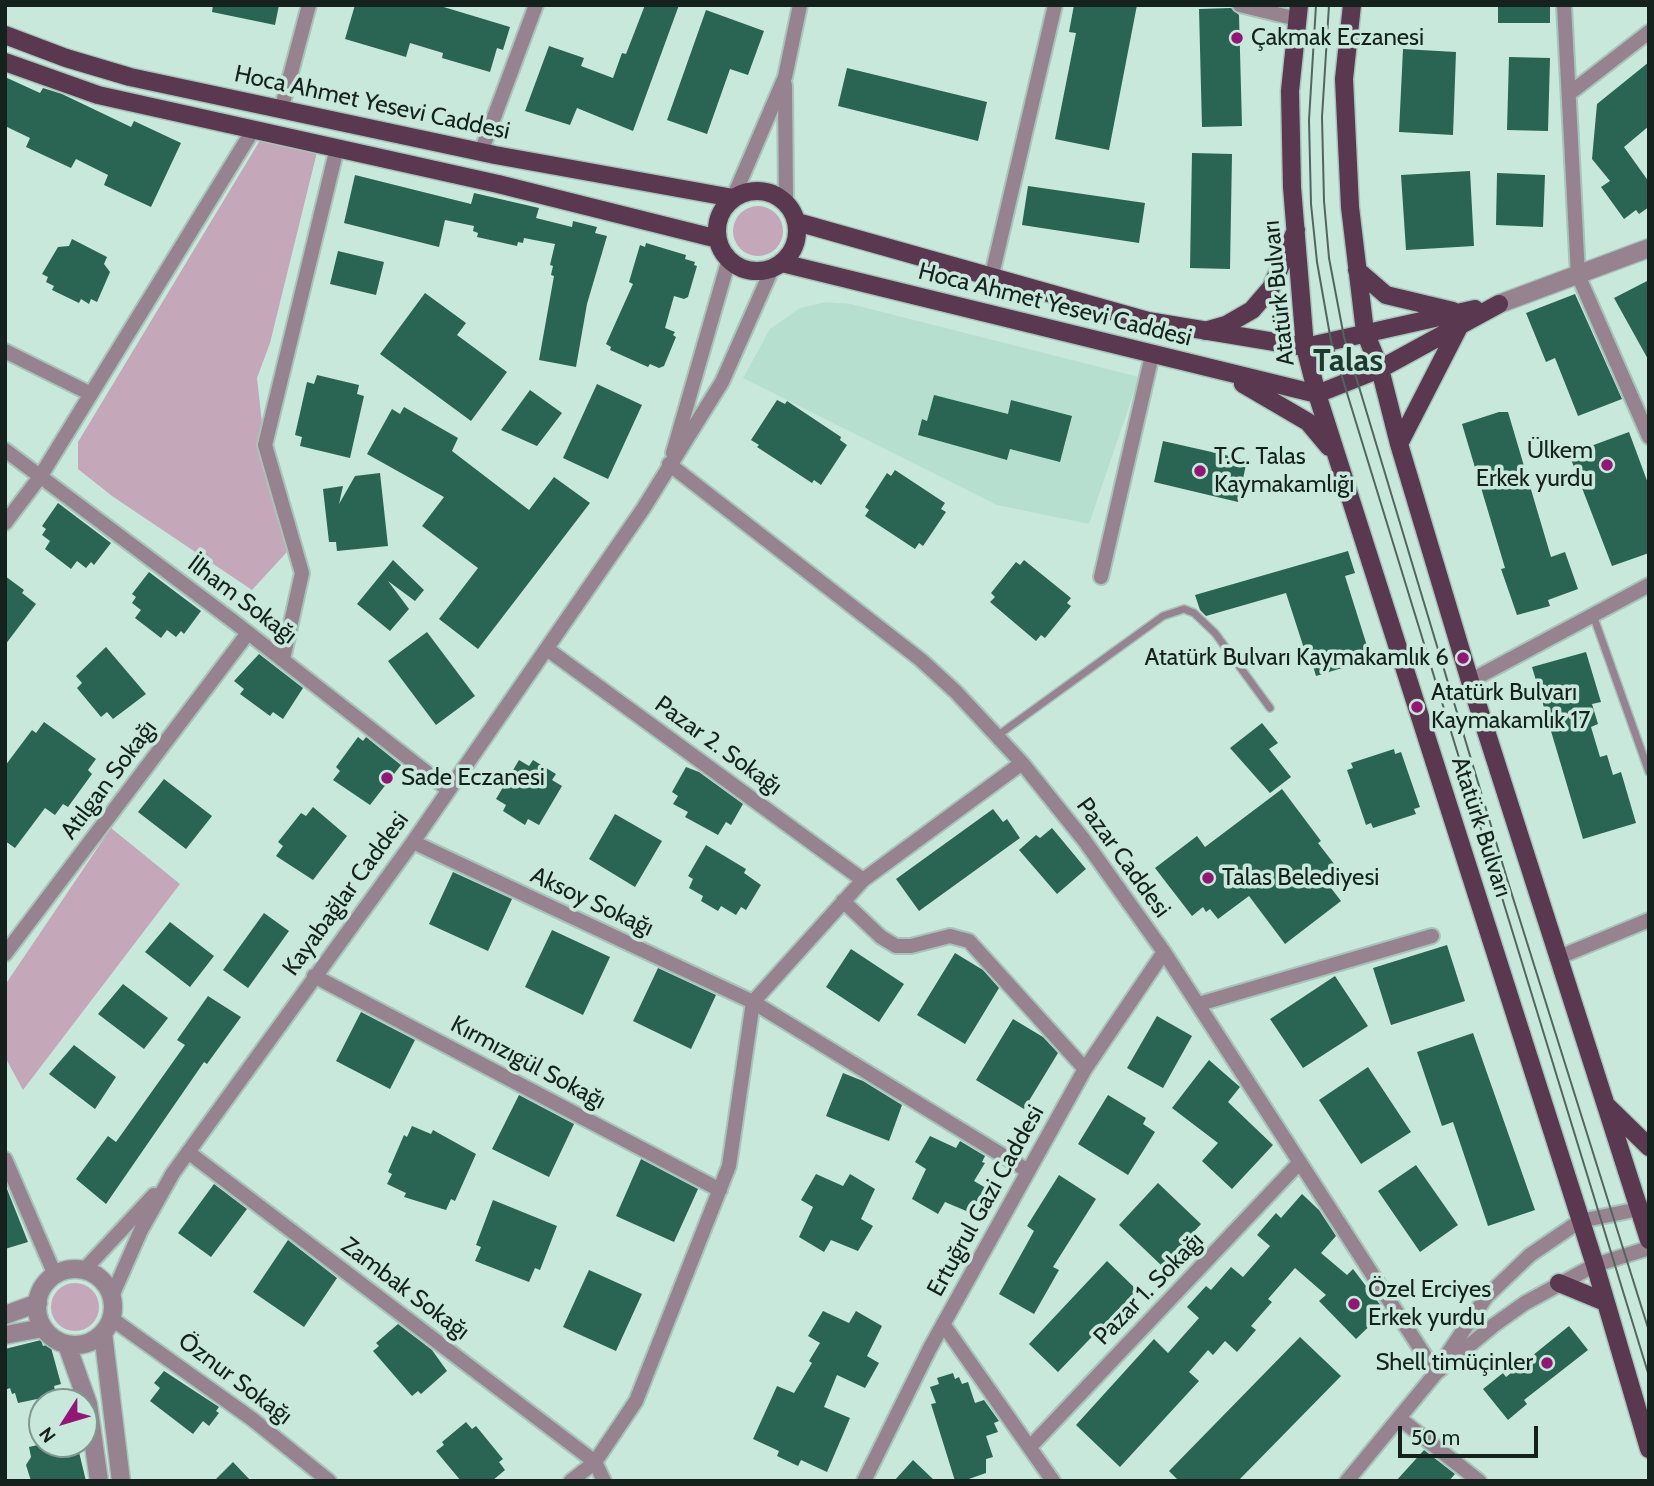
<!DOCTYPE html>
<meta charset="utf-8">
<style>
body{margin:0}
#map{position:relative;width:1654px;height:1486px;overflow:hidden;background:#c8e8dc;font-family:Cabin,sans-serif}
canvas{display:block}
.frame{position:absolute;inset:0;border:7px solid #15211d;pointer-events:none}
.north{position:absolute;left:28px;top:1388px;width:70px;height:70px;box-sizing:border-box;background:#c8e8dc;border:2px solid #809890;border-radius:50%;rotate:233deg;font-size:19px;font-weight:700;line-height:28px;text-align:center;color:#15211d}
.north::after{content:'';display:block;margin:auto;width:24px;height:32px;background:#911775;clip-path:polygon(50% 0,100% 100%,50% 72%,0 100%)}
.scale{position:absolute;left:1398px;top:1426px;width:140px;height:32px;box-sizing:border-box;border:4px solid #15211d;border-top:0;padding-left:9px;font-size:21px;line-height:24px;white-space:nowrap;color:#15211d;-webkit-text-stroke:5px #c8e8dc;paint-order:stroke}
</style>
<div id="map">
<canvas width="1654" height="1486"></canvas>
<div class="frame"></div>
<div class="north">N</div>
<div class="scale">50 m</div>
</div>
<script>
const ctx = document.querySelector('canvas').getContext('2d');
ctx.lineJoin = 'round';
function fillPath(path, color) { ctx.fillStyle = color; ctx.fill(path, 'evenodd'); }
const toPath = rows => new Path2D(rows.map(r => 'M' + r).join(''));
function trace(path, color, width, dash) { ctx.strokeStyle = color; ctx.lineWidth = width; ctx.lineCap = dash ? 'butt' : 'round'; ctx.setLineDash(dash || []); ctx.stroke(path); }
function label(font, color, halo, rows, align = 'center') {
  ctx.font = font + ' Cabin,sans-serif'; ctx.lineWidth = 7; ctx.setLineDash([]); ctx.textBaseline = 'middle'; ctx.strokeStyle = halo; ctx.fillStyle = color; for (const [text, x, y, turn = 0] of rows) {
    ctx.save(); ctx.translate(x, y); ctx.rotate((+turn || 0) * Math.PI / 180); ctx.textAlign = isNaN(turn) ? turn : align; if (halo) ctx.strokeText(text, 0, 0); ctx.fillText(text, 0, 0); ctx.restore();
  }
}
fillPath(toPath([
 [826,302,851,304,1139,377,1089,524,997,505,743,378,770,329,800,308]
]), '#b7dfd0');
fillPath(toPath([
 [262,137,319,144,270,343,257,378,268,477,292,535,286,553,252,590,112,496,78,469,78,442],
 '733 231a25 25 0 1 1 50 0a25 25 0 1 1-50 0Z',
 [111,828,180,884,23,1090,5,1057,5,985],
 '51 1307a24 24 0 1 1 48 0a24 24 0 1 1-48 0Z'
]), '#c5a7ba');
fillPath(toPath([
 [213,5,279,5,275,25,212,12],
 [355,5,437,5,510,27,503,50,497,48,490,72,442,58,443,53,410,43,406,57,345,39],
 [645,5,679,5,633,131,577,108,570,125,525,111,549,46,584,58,581,66,613,78,622,53,626,54],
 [1074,5,1137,5,1109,150,1055,139,1076,33,1069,32],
 [1498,5,1550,5,1550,23,1498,23],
 [1231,8,1239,15,1242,126,1202,127,1199,9],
 [706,10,764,31,748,75,730,69,707,134,667,120],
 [1403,49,1456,52,1453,135,1399,132],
 [1509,57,1550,58,1548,131,1507,130],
 [1649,62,1649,126,1624,147,1649,182,1649,207,1639,214,1636,210,1624,219,1601,187,1610,181,1592,159,1597,104],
 [847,68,987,102,978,141,838,106],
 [5,77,40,93,43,88,62,94,131,127,134,121,181,143,151,207,104,185,108,175,76,159,71,168,26,147,30,138,5,126],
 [1192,153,1232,154,1230,269,1190,268],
 [1470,171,1474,246,1406,250,1401,175],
 [1497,173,1545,175,1543,227,1496,225],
 [355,175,471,204,474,193,539,208,536,218,572,227,573,221,597,227,595,233,607,236,587,304,576,367,539,360,554,276,551,275,553,266,550,265,555,244,524,238,523,243,518,242,517,246,477,237,478,233,473,231,474,226,445,220,439,247,344,223],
 [1028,186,1145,203,1139,243,1022,225],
 [72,239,107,257,104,264,110,272,97,302,91,299,89,304,81,299,79,303,52,290,54,286,46,282,48,277,42,274,58,247,69,246],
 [646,243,686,255,685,259,695,262,694,265,697,266,688,297,684,299,674,296,665,328,675,332,673,335,676,337,664,366,659,368,650,364,648,367,610,350,611,347,606,344,633,284,629,282,640,245,645,247],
 [338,251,384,262,376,295,330,284],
 [1649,280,1649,361,1614,298],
 [425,293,466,323,457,335,507,372,471,421,380,354],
 [1575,294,1622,399,1578,416,1555,358,1546,362,1526,313],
 [317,375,359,385,357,394,364,396,350,458,300,446,302,437,295,435,307,382,314,384],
 [597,384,642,405,608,479,563,458],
 [530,390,562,413,537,446,501,430],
 [934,395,1008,414,1011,400,1072,416,1060,462,1010,449,1007,460,918,435,922,419,927,421],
 [777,400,785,404,787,401,841,437,840,440,847,445,821,485,814,480,812,483,757,447,759,445,751,440],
 [404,407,458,438,452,451,529,510,554,477,590,503,478,649,439,619,478,568,422,526,444,497,367,454,392,409,400,414],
 [1499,412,1508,412,1551,557,1565,552,1578,589,1548,600,1550,606,1517,615,1501,569,1505,568,1462,424],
 [1629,432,1649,486,1649,553,1612,566,1569,454],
 [1163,441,1247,460,1238,502,1154,482],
 [895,470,945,503,941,509,946,512,923,546,919,543,915,549,865,516,869,510,865,507,887,473,891,476],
 [380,473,388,546,337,551,336,542,329,542,323,489,343,486,339,504,355,476],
 [58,503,111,543,94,565,91,562,86,568,77,561,71,569,45,549,50,541,42,535,46,529,42,526],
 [1348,551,1355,573,1345,576,1368,649,1365,650,1368,660,1316,676,1313,666,1310,667,1286,593,1206,616,1200,610,1195,595],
 [393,560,424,590,415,601,388,581,409,609,390,631,357,604],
 [1024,560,1071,598,1067,603,1071,606,1045,638,1041,635,1036,641,990,602,995,597,991,593,1016,562,1020,565],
 [149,572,201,611,184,634,181,631,176,637,167,630,161,638,135,618,141,610,132,603,136,597,132,594],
 [5,576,24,590,22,593,36,604,5,645],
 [427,632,475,696,436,725,388,661],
 [106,647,146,694,113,719,107,712,101,717,77,688,82,683,76,676],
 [1586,652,1601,702,1592,704,1598,724,1591,727,1600,757,1607,755,1613,775,1621,772,1636,823,1583,839,1532,667],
 [259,654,303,688,283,719,273,712,270,716,240,694,244,689,234,681],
 [44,722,96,759,88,770,92,774,68,807,63,804,55,815,45,808,15,848,5,841,5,766,32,730,36,733],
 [1262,723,1278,743,1269,749,1291,777,1270,793,1230,748],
 [358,737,363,741,366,737,401,765,370,805,333,780,340,771,336,767],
 [1394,749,1395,754,1401,752,1420,807,1414,809,1416,814,1373,828,1371,823,1366,825,1347,770,1353,768,1351,763],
 [519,760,529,766,533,760,556,774,552,780,562,786,539,825,528,819,525,825,503,811,506,805,496,799],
 [686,767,699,772,743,804,731,825,726,822,718,835,685,817,688,812,673,804,678,796,672,792],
 [164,779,212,816,186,849,138,812],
 [1282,789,1321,841,1318,843,1335,865,1321,875,1341,901,1285,944,1249,896,1218,919,1210,909,1206,912,1203,907,1192,916,1155,868,1197,836,1205,847],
 [313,807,347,836,313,880,276,856,283,846,278,842,301,813,306,816],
 [993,809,1003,822,1007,819,1020,838,919,911,896,879],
 [615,814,662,841,635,887,589,859],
 [1052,828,1086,869,1057,894,1019,850,1036,835,1040,838],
 [706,845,746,869,744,873,761,885,746,910,741,907,736,915,721,906,718,911,701,901,703,896,689,888,693,879,688,876],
 [453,872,512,899,488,951,429,924],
 [264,913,289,931,248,988,223,970],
 [170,922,214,956,190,987,145,952],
 [552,930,610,957,583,1015,525,987],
 [1447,945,1465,1001,1391,1025,1373,968],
 [851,949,904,984,879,1022,826,987],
 [955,953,983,970,999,988,965,1044,917,1015],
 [658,968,716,995,691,1049,633,1021],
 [1335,976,1368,1026,1303,1068,1270,1019],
 [123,984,168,1018,144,1049,98,1014],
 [208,996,241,1017,207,1064,204,1062,106,1204,76,1179,108,1136,116,1142,185,1045,177,1040],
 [361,1012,415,1040,390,1089,336,1061],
 [1157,1016,1192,1036,1163,1088,1127,1068],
 [1013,1019,1043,1037,1058,1053,1024,1109,976,1080],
 [1473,1033,1535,1210,1488,1226,1453,1122,1442,1126,1417,1052],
 [74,1045,116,1077,95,1109,49,1074],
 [1209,1060,1240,1087,1228,1102,1273,1145,1232,1189,1202,1161,1218,1143,1172,1108],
 [1368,1067,1411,1132,1361,1164,1319,1100],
 [843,1073,863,1081,902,1105,889,1141,826,1116],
 [519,1095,574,1124,549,1177,492,1149],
 [1108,1095,1146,1118,1143,1124,1155,1132,1128,1175,1078,1144],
 [412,1126,431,1134,433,1130,476,1154,455,1201,451,1199,446,1210,404,1197,406,1193,387,1184,392,1174,388,1172,404,1135,407,1137],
 [930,1136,956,1148,960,1141,985,1156,982,1162,985,1163,974,1181,986,1188,971,1213,945,1202,938,1214,912,1199,926,1169,915,1162],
 [641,1159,698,1189,674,1242,616,1216],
 [1416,1165,1458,1225,1420,1252,1378,1191],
 [816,1174,843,1186,850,1174,875,1189,861,1219,873,1226,858,1251,831,1240,824,1252,799,1237,813,1207,801,1200],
 [1059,1175,1096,1199,1053,1267,1059,1270,1034,1314,999,1294,1034,1231,1027,1226],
 [1158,1183,1201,1224,1162,1266,1119,1225],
 [5,1184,28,1242,5,1249],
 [214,1184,247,1209,211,1257,178,1233],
 [1302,1194,1319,1210,1336,1236,1321,1253,1347,1275,1353,1269,1385,1311,1356,1339,1319,1301,1326,1295,1295,1268,1268,1299,1272,1302,1251,1326,1256,1330,1237,1352,1225,1341,1213,1355,1208,1350,1189,1372,1199,1381,1120,1467,1076,1425,1154,1339,1168,1353,1199,1318,1187,1307,1206,1286,1211,1290,1231,1267,1243,1277,1270,1246,1257,1235,1276,1213,1281,1218],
 [493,1200,557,1226,540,1270,535,1268,529,1282,475,1261,481,1247,476,1245],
 [288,1240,337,1278,304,1327,253,1292],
 [1107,1261,1137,1290,1058,1372,1029,1344],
 [589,1270,642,1294,616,1351,563,1327],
 [823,1311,849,1323,856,1311,882,1326,867,1356,879,1363,865,1388,837,1375,824,1407,850,1418,827,1472,801,1460,798,1466,777,1456,779,1451,753,1439,777,1386,794,1393,812,1363,809,1361,820,1343,808,1336],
 [398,1324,432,1350,447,1371,421,1394,418,1391,412,1396,373,1351,379,1346,376,1343],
 [1569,1326,1588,1350,1524,1400,1527,1404,1508,1420,1483,1389,1503,1373,1506,1377],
 [1300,1337,1341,1376,1238,1481,1179,1481,1169,1471],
 [41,1340,43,1346,50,1344,61,1384,54,1386,56,1395,18,1403,15,1393,12,1394,10,1388,5,1390,5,1349],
 [164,1371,219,1407,216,1411,219,1413,209,1426,203,1421,193,1434,150,1401,160,1388,154,1383],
 [953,1373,955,1379,959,1377,962,1384,968,1382,975,1403,984,1400,999,1421,994,1423,998,1432,986,1436,993,1457,986,1459,986,1473,963,1481,955,1481,931,1404,936,1403,930,1387,939,1384,937,1378],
 [466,1422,472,1429,476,1426,503,1459,499,1462,505,1470,492,1481,461,1481,436,1451,444,1445,442,1442],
 [42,1444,77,1444,86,1481,31,1481,26,1465,31,1457,29,1447],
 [1424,1450,1455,1474,1449,1481,1396,1481],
 [913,1460,935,1481,894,1481],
 [233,1462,251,1481,214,1481]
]), '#296552');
const service = toPath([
 [1593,615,1649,772],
 [997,736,1163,616,1184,609,1194,613,1215,633,1270,708]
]);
const minor = toPath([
 [1240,5,1297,19],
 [1564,5,1578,275,1649,437],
 [785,85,786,203],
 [1570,93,1649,32],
 [281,110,309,5],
 [481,152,536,5],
 [733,198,785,77,800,5],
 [991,279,1055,5],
 [5,351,91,394],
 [5,450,233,621,449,790],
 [673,453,729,259],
 [669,464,921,660,956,692,1022,763,1084,840,1164,952,1436,1373],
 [5,523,40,477,253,130],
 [1101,577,1152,355],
 [547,649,863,880],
 [283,659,302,573,265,445,337,148],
 [1470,681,1649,585],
 [413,842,753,1002,1028,1171],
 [843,901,881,937,896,946,911,946,950,936,969,941,1085,1069],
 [5,954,248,633],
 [1557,958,1649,920],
 [314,976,720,1190],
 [1199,1004,1432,936],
 [188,1152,595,1462,571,1481],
 [5,1159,55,1275],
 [84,1270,154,1195],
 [112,1296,141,1230,173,1173,413,842,643,509,722,382,772,269],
 [112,1319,252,1419,329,1481],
 [943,1324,1053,1481],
 [1442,1362,1486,1297,1530,1255,1580,1221,1649,1207],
 [1399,1418,1479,1481],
 [1030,1447,1300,1162],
 [604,1481,595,1462,636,1401,729,1166,753,1002,863,880,1022,763],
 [864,1481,930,1348,1085,1069,1164,952],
 [1347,1481,1436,1373,1494,1325,1525,1303,1595,1265,1649,1248]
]);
const tertiary = toPath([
 [1499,304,1649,248],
 '37 1307a38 38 0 1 1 76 0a38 38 0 1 1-76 0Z',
 [5,1315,38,1303],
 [103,1333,121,1481],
 [5,1335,43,1328],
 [67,1345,88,1404,99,1481]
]);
const primary = toPath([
 [1299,5,1290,91,1292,187,1305,347,1317,394,1595,1265,1649,1449],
 [1352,5,1344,79,1350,207,1365,332,1380,369,1399,444,1470,681,1649,1240],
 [5,35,66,58,130,77,495,155,733,198],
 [5,62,98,95,498,184,718,239],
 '717 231a40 40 0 1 1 80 0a40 40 0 1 1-80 0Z',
 [797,222,1148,321,1305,347,1475,309],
 [782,263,1317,394,1380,369,1499,304],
 [1357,270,1386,295,1453,311],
 [1205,331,1226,325,1252,310,1271,288,1296,230],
 [1243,384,1308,422,1329,447],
 [1399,444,1460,325],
 [1606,1105,1649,1147],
 [1559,1283,1605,1302]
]);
trace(service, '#a8c4ba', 10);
trace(minor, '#a8c4ba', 18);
trace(tertiary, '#a8c4ba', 21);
trace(primary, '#a8c4ba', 21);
trace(service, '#978390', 7);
trace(minor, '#978390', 14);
trace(tertiary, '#978390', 18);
trace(primary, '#5a384f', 18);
trace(toPath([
 [1316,5,1309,120,1311,204,1317,262,1331,341,1649,1376],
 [1329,5,1322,117,1324,201,1329,258,1344,337,1508,882,1649,1331]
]), '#53655f', 2);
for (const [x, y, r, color] of [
 [1237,38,7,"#911775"],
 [1607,465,7,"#911775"],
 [1200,471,7,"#911775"],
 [1463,658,7,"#911775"],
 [1417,707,7,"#911775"],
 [387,778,7,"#911775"],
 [1208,878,7,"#911775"],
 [1354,1304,7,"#911775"],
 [1547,1363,7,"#911775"]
]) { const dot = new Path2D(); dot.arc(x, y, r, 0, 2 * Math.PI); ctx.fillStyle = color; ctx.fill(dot); trace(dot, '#c8e8dc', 2.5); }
label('24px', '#15211d', '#c8e8dc', [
 ["Çakmak Eczanesi",1251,38],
 ["Ülkem",1593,451,"right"],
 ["Erkek yurdu",1593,479,"right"],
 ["T.C. Talas",1214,457],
 ["Kaymakamlığı",1214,485],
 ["Atatürk Bulvarı Kaymakamlık 6",1449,658,"right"],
 ["Atatürk Bulvarı",1431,693],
 ["Kaymakamlık 17",1431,721],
 ["Sade Eczanesi",401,778],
 ["Talas Belediyesi",1222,878],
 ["Özel Erciyes",1368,1290],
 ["Erkek yurdu",1368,1318],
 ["Shell timüçinler",1533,1363,"right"]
], 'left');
label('24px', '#15211d', '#c8e8dc', [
 ["Hoca Ahmet Yesevi Caddesi",372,103,12],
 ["Atatürk Bulvarı",1279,293,-96],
 ["Hoca Ahmet Yesevi Caddesi",1055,305,14],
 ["İlham Sokağı",242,600,37],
 ["Pazar 2. Sokağı",718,746,36],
 ["Atılgan Sokağı",109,780,-53],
 ["Atatürk Bulvarı",1481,827,72],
 ["Pazar Caddesi",1123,858,54],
 ["Kayabağlar Caddesi",346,894,-54],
 ["Aksoy Sokağı",592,902,25],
 ["Kırmızıgül Sokağı",528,1063,28],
 ["Ertuğrul Gazi Caddesi",986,1201,-61],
 ["Zambak Sokağı",405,1289,37],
 ["Pazar 1. Sokağı",1149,1289,-46],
 ["Öznur Sokağı",235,1379,37]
]);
label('bold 32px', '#1e3930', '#c8e8dc', [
 ["Talas",1348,362]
]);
</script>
